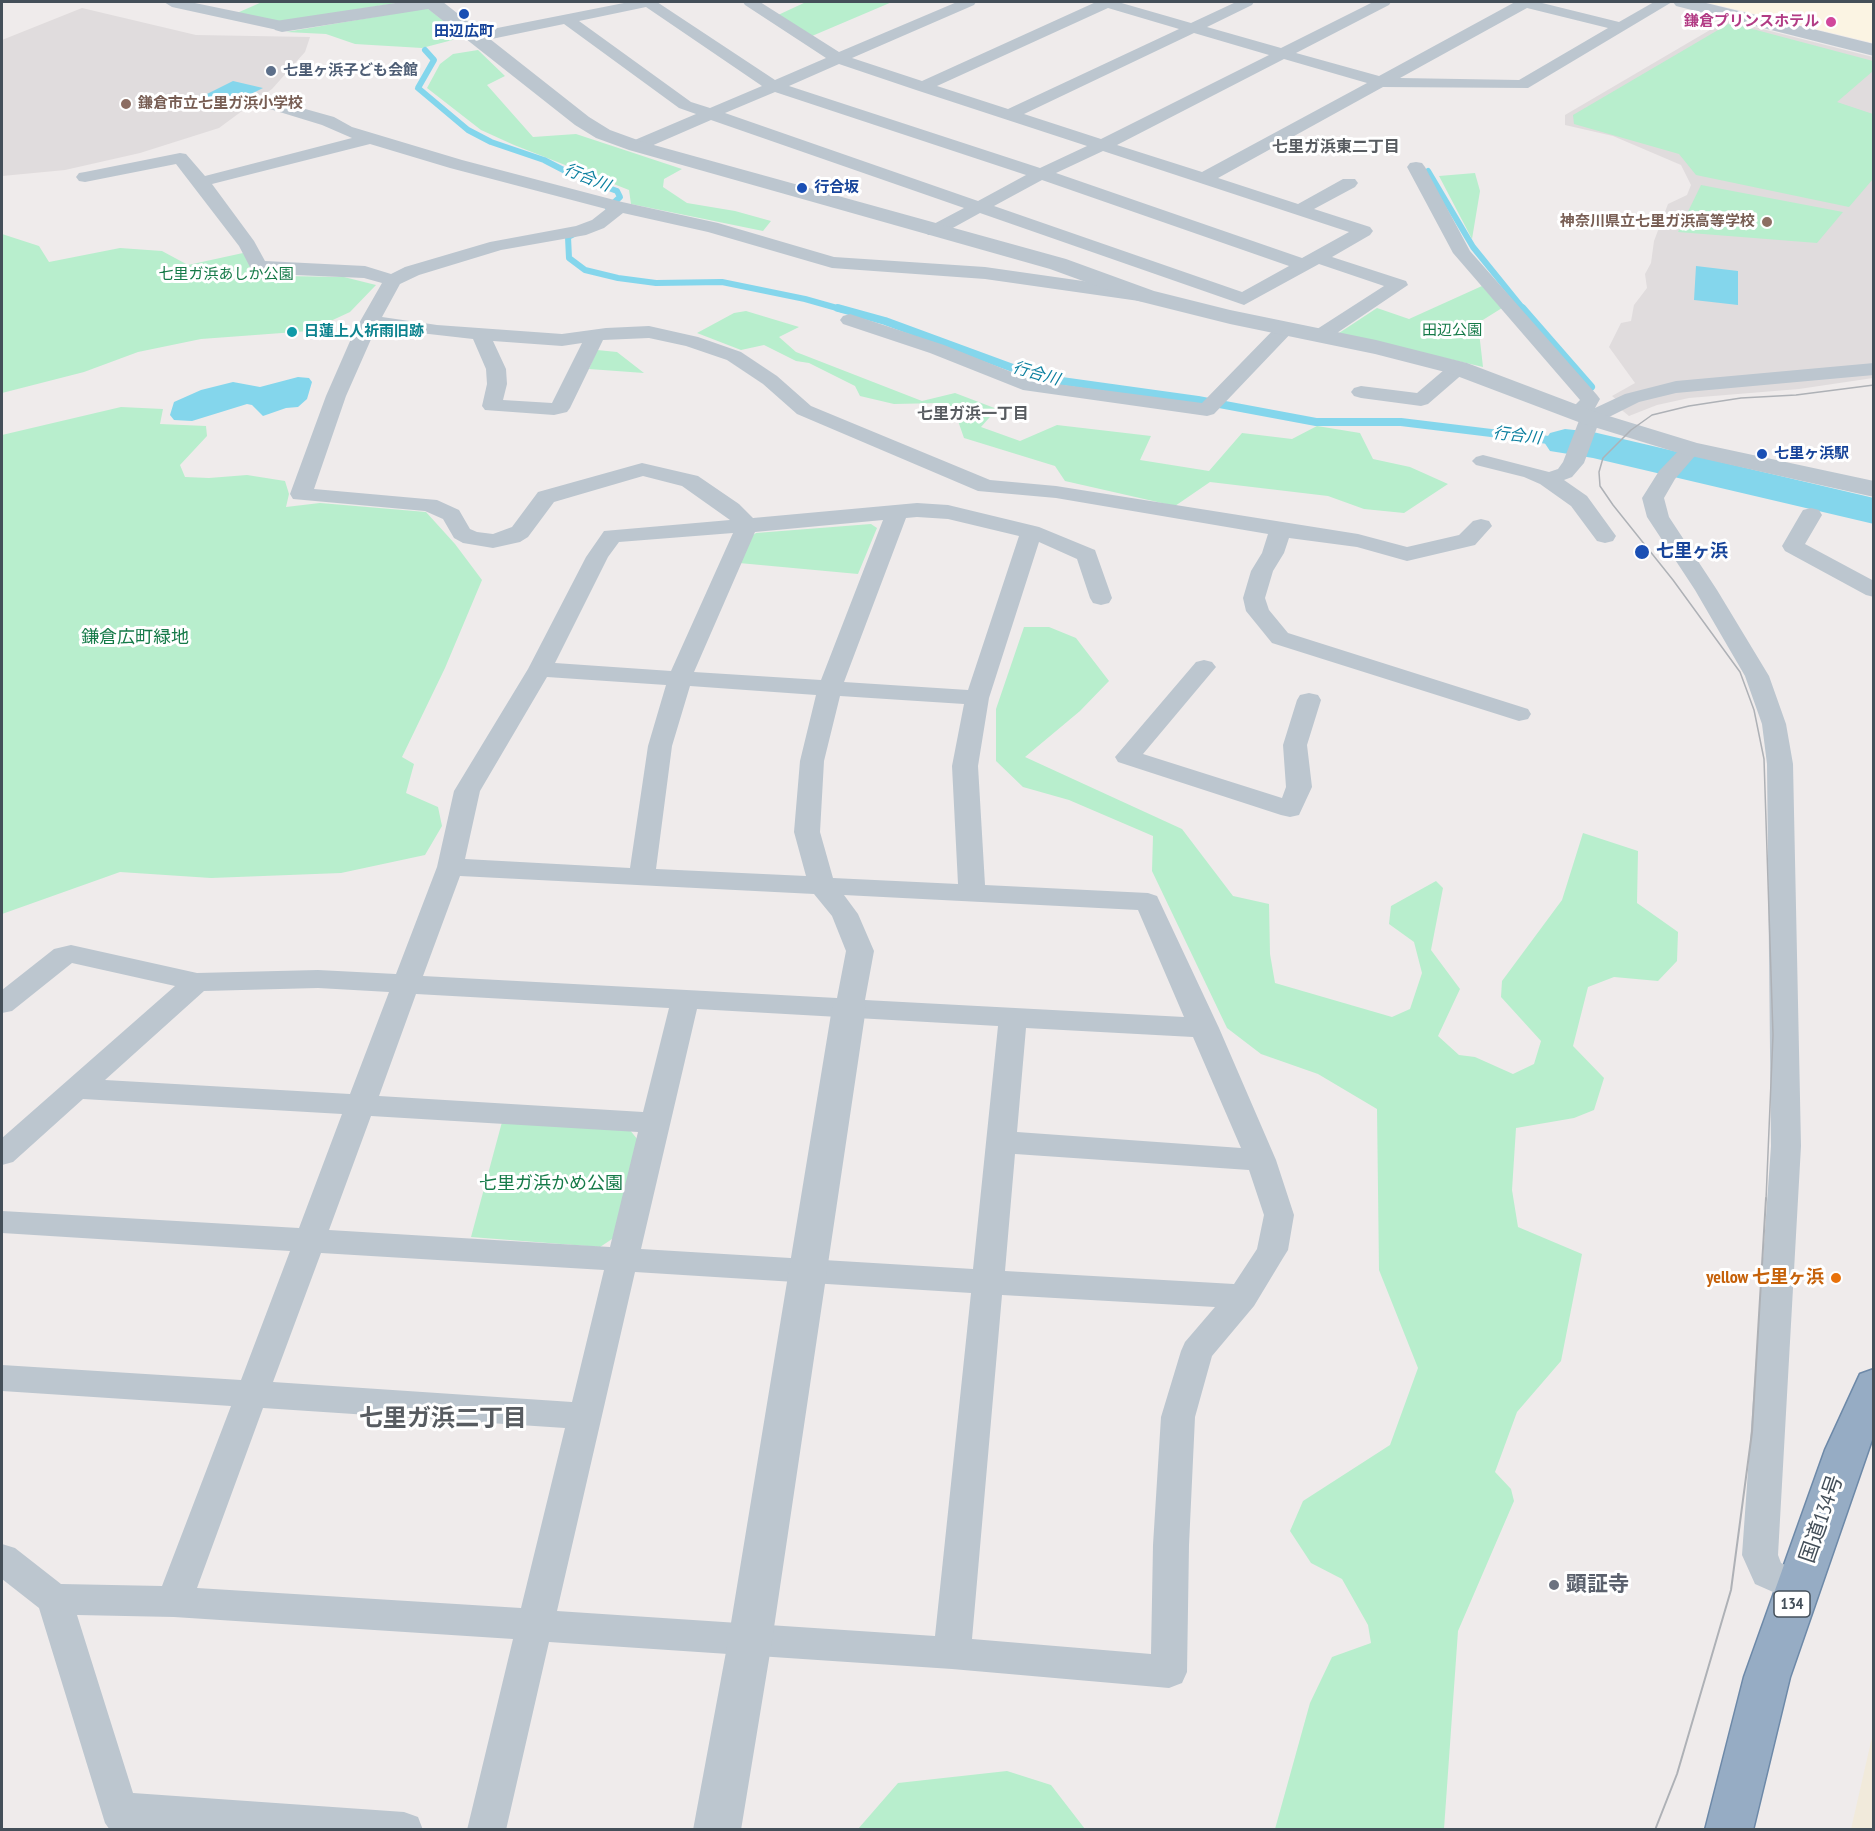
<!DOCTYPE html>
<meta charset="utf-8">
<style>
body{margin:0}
#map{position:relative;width:1875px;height:1831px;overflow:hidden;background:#efebeb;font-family:"PT Sans Narrow",sans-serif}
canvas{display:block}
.frame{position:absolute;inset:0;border:3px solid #444f59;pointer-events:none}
</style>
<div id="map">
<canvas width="1875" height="1831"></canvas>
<div class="frame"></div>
</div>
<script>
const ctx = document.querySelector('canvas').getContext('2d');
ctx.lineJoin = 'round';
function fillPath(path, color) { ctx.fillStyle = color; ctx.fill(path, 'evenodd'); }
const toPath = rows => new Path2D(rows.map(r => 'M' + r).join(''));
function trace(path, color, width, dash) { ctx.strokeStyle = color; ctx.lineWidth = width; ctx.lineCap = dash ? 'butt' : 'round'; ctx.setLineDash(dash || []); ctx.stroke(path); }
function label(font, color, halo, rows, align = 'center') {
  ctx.font = font + ' "PT Sans Narrow","Noto Sans JP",sans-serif'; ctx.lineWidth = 6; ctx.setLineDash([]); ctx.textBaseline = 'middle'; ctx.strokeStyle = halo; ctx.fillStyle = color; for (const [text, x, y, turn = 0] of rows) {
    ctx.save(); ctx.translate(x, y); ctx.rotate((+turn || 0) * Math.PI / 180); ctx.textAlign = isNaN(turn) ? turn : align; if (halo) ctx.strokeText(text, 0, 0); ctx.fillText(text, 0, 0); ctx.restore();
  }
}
fillPath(toPath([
 [1705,2,1873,2,1873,43]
]), '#fbf4e3');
fillPath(toPath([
 [82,8,196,35,310,37,305,52,272,89,219,128,140,153,65,170,2,176,2,40],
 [1727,20,1873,57,1873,378,1799,389,1689,398,1657,405,1629,416,1618,407,1623,405,1612,396,1635,383,1609,347,1621,323,1631,321,1634,305,1647,288,1645,274,1651,263,1654,241,1668,204,1687,195,1691,185,1681,165,1613,136,1565,125,1565,115]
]), '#e0dcdd');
fillPath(toPath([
 [262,2,403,2,278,22,237,13],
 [806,2,892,2,812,36,778,15],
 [427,8,464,37,422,48,355,44,326,34,286,32],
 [1730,23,1873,61,1873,71,1837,102,1873,114,1873,179,1849,207,1696,175,1679,154,1574,124,1573,115],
 [478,50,505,76,487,85,533,137,576,134,682,169,664,179,663,187,687,203,735,211,771,221,763,231,631,204,629,190,514,145,481,130,427,88,440,64,453,54],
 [1475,173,1480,191,1472,239,1439,176],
 [1701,185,1843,212,1817,243,1678,232],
 [2,234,39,246,49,262,120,248,162,251,188,265,243,253,254,270,275,272,270,278,280,276,344,277,376,285,350,312,309,331,201,339,138,352,84,372,2,393],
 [1482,286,1502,308,1478,323,1483,367,1339,333,1377,308,1409,319],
 [746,311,799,327,779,337,796,352,922,401,955,393,997,409,981,427,1020,441,1057,425,1151,436,1140,460,1209,471,1242,433,1292,439,1317,426,1360,433,1373,459,1410,467,1448,484,1404,513,1364,509,1328,496,1210,482,1175,506,1065,481,1055,466,964,438,957,418,940,403,894,404,860,396,855,386,809,363,796,361,764,345,741,350,697,333,734,313],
 [597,350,617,352,644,373,589,369],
 [121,407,163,409,160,424,206,426,207,436,180,465,185,477,209,478,247,475,285,481,289,494,286,507,320,503,426,512,455,544,482,580,445,668,402,757,414,764,406,793,438,807,442,826,425,855,341,873,211,878,120,872,2,914,2,435],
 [871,524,877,528,858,574,739,563,749,538,756,533],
 [1024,627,1049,627,1076,638,1109,681,1080,711,1025,757,1182,829,1233,896,1269,904,1270,954,1275,983,1392,1017,1410,1009,1422,973,1414,942,1389,924,1391,906,1436,881,1443,888,1431,950,1460,989,1438,1036,1459,1055,1475,1057,1513,1074,1534,1064,1541,1041,1501,997,1502,981,1562,900,1583,833,1638,851,1637,903,1678,932,1677,961,1658,981,1614,977,1588,987,1573,1046,1604,1078,1594,1110,1574,1118,1516,1128,1512,1190,1518,1227,1582,1254,1561,1361,1517,1412,1495,1472,1511,1489,1514,1501,1458,1631,1444,1829,1275,1829,1310,1703,1332,1657,1371,1643,1368,1625,1342,1579,1311,1563,1290,1531,1303,1501,1390,1445,1418,1368,1379,1270,1377,1109,1318,1074,1261,1054,1227,1028,1152,871,1153,836,1069,800,1023,787,996,761,996,709],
 [502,1122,629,1129,638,1140,615,1237,600,1247,471,1237],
 [1007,1771,1051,1785,1085,1829,858,1829,898,1783]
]), '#b8eecd');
fillPath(toPath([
 [1873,1733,1873,1829,1851,1829]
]), '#f1eadb');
fillPath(toPath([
 [233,81,263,88,215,112,185,105],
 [1696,266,1738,271,1738,305,1694,300],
 [298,377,309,378,312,382,307,399,298,407,286,408,263,416,252,405,247,404,192,421,174,420,170,415,174,402,201,390,233,382,260,387]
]), '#84d6ec');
trace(toPath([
 [425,50,434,60,418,88,468,130,491,142,544,160,573,175,617,191,620,197,608,208],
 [1428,171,1473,247,1524,310],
 [576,233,568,237,569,258,585,270,618,278,656,283,722,282,805,299,844,310]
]), '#84d6ec', 6);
trace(toPath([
 [838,308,885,321,1040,378,1198,400,1316,422,1401,422,1565,442],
 [1522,308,1591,387]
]), '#84d6ec', 8);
fillPath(toPath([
 [1565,429,1593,432,1874,498,1874,524,1593,458,1550,451,1544,442,1550,433,1565,429]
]), '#84d6ec');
const trunk = toPath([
 [1874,1369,1874,1434,1790,1677,1753,1830,1705,1830,1744,1677,1825,1450,1860,1374,1874,1369]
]);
trace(trunk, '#6d89a8', 3);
fillPath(toPath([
 [164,2,190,2,282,21,290,26,282,31,172,7,164,2],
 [629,2,657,2,775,80,826,58,745,5,743,2,760,2,839,52,957,2,976,2,974,5,852,58,922,81,1096,2,1118,2,1191,23,1236,2,1254,2,1252,5,1207,27,1281,48,1373,2,1391,2,1389,5,1296,53,1379,76,1515,2,1538,2,1619,22,1654,2,1672,2,1528,88,1383,87,1218,178,1298,204,1343,179,1355,179,1358,183,1355,187,1314,209,1370,227,1373,231,1370,235,1332,257,1406,281,1408,285,1328,339,1321,341,1314,339,1311,335,1314,331,1384,286,1319,264,1244,305,980,213,940,235,928,235,925,231,928,227,964,208,711,120,642,150,630,150,628,146,630,142,696,114,679,108,564,24,477,42,469,37,477,32,629,2],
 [646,7,762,86,710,108,691,102,579,21,646,7],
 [1108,8,1179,29,1008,109,937,86,1108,8],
 [1527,8,1608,28,1519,80,1400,78,1527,8],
 [1194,33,1269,55,1101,139,1024,114,1194,33],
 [1284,59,1367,83,1202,172,1117,145,1284,59],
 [839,64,916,90,1087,146,1040,168,789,86,839,64],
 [775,92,1026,175,978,201,725,113,775,92],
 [1103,151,1349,232,1302,258,1056,173,1103,151],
 [1042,180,1289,266,1242,292,994,206,1042,180],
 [266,98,334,117,352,127,462,160,622,202,718,223,834,257,985,267,1146,290,1153,292,1155,296,1153,300,1146,302,985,279,832,268,708,232,623,213,604,228,586,235,501,250,419,275,400,284,382,317,437,325,562,334,606,328,649,326,698,337,741,352,777,376,811,406,990,480,1056,486,1358,534,1407,547,1459,535,1473,521,1481,519,1489,521,1492,526,1475,545,1407,561,1357,547,1289,538,1284,553,1273,571,1265,598,1269,610,1288,633,1528,709,1531,714,1528,719,1519,721,1272,643,1246,611,1243,598,1251,571,1262,553,1268,534,1056,498,978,491,797,414,763,384,727,360,686,346,649,338,603,340,570,408,567,412,554,415,485,410,482,406,487,384,486,369,473,339,376,328,346,396,314,489,437,500,459,510,470,529,477,532,493,534,512,527,538,492,642,463,698,476,739,504,753,518,917,503,948,505,1039,527,1095,550,1112,598,1109,603,1101,605,1093,603,1090,598,1077,559,1039,542,989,698,978,766,985,885,1148,893,1157,896,1219,1028,1276,1160,1294,1215,1288,1250,1283,1258,1254,1306,1212,1356,1195,1417,1189,1545,1187,1672,1182,1683,1169,1688,952,1669,549,1642,506,1830,467,1830,513,1639,174,1617,77,1615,133,1793,404,1812,418,1817,423,1830,110,1830,105,1823,39,1608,2,1579,2,1544,15,1548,61,1584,162,1586,231,1406,2,1391,2,1365,241,1380,290,1251,2,1233,2,1211,299,1228,342,1114,83,1099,13,1162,2,1165,2,1138,175,986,72,963,12,1011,2,1013,2,990,54,949,71,945,197,973,318,970,396,974,437,867,454,791,528,669,586,557,604,531,730,520,682,486,643,476,554,502,528,537,520,542,493,548,463,543,454,538,443,519,425,511,293,499,290,494,326,396,354,332,382,283,364,278,273,274,251,269,239,246,176,164,85,182,79,181,76,177,79,173,85,172,180,153,186,154,205,176,352,138,322,125,260,106,258,103,266,98],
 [370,144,450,168,606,209,592,220,576,226,490,242,405,267,391,274,365,266,265,261,254,241,212,184,370,144],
 [493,341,562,346,582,343,552,403,503,400,507,384,506,369,493,341],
 [917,517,948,519,1019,536,968,690,844,682,906,518,917,517],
 [883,520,821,680,694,672,755,532,883,520],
 [733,533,671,671,555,663,608,557,619,542,733,533],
 [547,677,666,685,648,746,630,868,465,859,480,791,547,677],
 [690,686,816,695,800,761,794,832,806,876,656,869,672,746,690,686],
 [840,696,964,704,952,766,958,884,833,878,820,832,824,761,840,696],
 [460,876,814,894,832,916,846,951,837,998,423,976,460,876],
 [844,895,1138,910,1184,1017,865,1000,874,951,858,914,844,895],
 [318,988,389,992,350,1094,105,1080,204,991,318,988],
 [416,994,669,1008,643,1112,379,1096,416,994],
 [697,1009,998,1026,973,1269,641,1249,697,1009],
 [1026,1028,1193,1037,1241,1148,1017,1132,1026,1028],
 [371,1116,638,1132,610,1247,329,1230,371,1116],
 [1015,1154,1249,1170,1264,1215,1257,1249,1234,1284,1005,1271,1015,1154],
 [321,1253,604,1270,572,1402,273,1382,321,1253],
 [635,1272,971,1293,935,1636,557,1611,635,1272],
 [1002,1295,1215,1307,1185,1342,1181,1351,1161,1417,1153,1545,1151,1654,972,1639,1002,1295],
 [263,1408,565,1428,521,1608,197,1588,263,1408],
 [1416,162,1422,163,1425,167,1470,251,1597,395,1600,399,1595,408,1625,394,1676,381,1874,363,1874,375,1676,393,1639,402,1599,422,1584,463,1572,477,1564,480,1587,496,1616,536,1613,541,1605,543,1597,541,1571,506,1540,484,1524,477,1476,465,1472,461,1476,457,1483,455,1549,472,1558,469,1563,462,1580,418,1570,417,1567,413,1580,400,1453,253,1407,167,1410,163,1416,162],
 [850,314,944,345,1034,381,1202,403,1279,324,1293,324,1296,328,1214,414,1207,416,1023,390,930,353,843,324,840,320,843,316,850,314],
 [1458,362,1465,364,1468,368,1465,372,1428,404,1421,406,1361,398,1354,396,1351,392,1354,388,1361,386,1417,393,1451,364,1458,362],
 [1691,443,1698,445,1701,449,1675,479,1664,498,1669,517,1717,590,1769,676,1786,724,1793,764,1801,1146,1778,1555,1781,1563,1811,1577,1816,1588,1811,1599,1798,1603,1755,1584,1742,1555,1771,1146,1767,764,1762,724,1745,676,1695,590,1647,517,1642,498,1659,471,1684,445,1691,443],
 [1811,508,1819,510,1822,515,1805,544,1874,581,1874,597,1866,595,1785,551,1782,546,1800,515,1803,510,1811,508],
 [1204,660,1212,662,1216,667,1143,754,1282,798,1286,787,1283,745,1297,700,1300,695,1309,693,1318,695,1321,700,1307,745,1312,787,1299,815,1290,817,1281,815,1118,762,1115,757,1196,662,1204,660]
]), '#bcc6cf');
fillPath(toPath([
 [402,2,443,2,589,117,610,130,643,142,1066,259,1154,291,1230,310,1376,340,1467,363,1599,413,1697,443,1874,481,1874,497,1682,454,1581,423,1449,373,1375,354,1230,324,1138,301,1050,269,629,150,596,138,575,125,428,9,282,32,275,30,273,26,275,22,282,20,402,2],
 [1673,2,1702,2,1874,44,1874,56,1676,6,1673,2],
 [849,996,861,1000,866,1008,772,1641,741,1830,693,1830,728,1641,832,1008,837,1000,849,996]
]), '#bcc6cf');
fillPath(trunk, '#96acc4');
trace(toPath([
 [1766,1200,1773,1035,1764,759,1754,710,1740,672,1673,580,1613,505,1600,486,1599,472,1603,458,1631,430,1652,415,1689,406,1741,398,1796,395,1874,385]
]), '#aeb1b6', 1.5);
trace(toPath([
 [1655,1830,1677,1774,1731,1590,1752,1432,1766,1198]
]), '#aeb1b6', 2);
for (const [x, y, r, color] of [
 [464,14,6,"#1a4fb4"],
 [1831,22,6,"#d1479c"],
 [271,71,6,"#5c6f8a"],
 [126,104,6,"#8d6e63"],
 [802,188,6,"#1a4fb4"],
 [1767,222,6,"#8d6e63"],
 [292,332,6,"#0f9aa8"],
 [1762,454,6,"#1a4fb4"],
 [1642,552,8,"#1a4fb4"],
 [1836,1278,6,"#e8710a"],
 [1554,1585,6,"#6b7280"]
]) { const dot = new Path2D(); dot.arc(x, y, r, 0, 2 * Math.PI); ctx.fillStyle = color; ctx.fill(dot); trace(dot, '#fff', 2); }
label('bold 15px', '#b23c85', '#fff', [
 ["鎌倉プリンスホテル",1819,22]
], 'right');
label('bold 15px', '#164399', '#fff', [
 ["田辺広町",464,32,"center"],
 ["行合坂",814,188],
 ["七里ヶ浜駅",1774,454]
], 'left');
label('bold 15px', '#4e5e75', '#fff', [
 ["七里ヶ浜子ども会館",283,71]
], 'left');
label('bold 15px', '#785e54', '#fff', [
 ["鎌倉市立七里ガ浜小学校",138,104],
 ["神奈川県立七里ガ浜高等学校",1755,222,"right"]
], 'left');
label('15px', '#157a48', '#fff', [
 ["七里ガ浜あしか公園",226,275],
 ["田辺公園",1452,331]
]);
label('bold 15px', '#0d838f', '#fff', [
 ["日蓮上人祈雨旧跡",304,332]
], 'left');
label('bold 16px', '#585c61', '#fff', [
 ["七里ガ浜東二丁目",1336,147],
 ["七里ガ浜一丁目",973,414]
]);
label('italic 16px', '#0a7f9f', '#fff', [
 ["行合川",587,178,22],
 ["行合川",1036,374,16],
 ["行合川",1517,436,7]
]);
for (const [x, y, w] of [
 [1792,1604,36]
]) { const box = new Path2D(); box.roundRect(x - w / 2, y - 13, w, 26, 4.5); ctx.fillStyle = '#fff'; ctx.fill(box); trace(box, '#444f59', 1.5); }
label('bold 16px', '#444f59', null, [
 ["134",1792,1604]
]);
label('bold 18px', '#164399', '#fff', [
 ["七里ヶ浜",1656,552]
], 'left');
label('18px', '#157a48', '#fff', [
 ["鎌倉広町緑地",135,638],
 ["七里ガ浜かめ公園",551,1184]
]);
label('bold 18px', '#c56008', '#fff', [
 ["yellow 七里ヶ浜",1824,1278]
], 'right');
label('21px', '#444f59', '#fff', [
 ["国道134号",1822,1519,-71]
]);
label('bold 21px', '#5b616d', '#fff', [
 ["顕証寺",1566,1585]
], 'left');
label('bold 24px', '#585c61', '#fff', [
 ["七里ガ浜二丁目",443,1419]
]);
</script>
